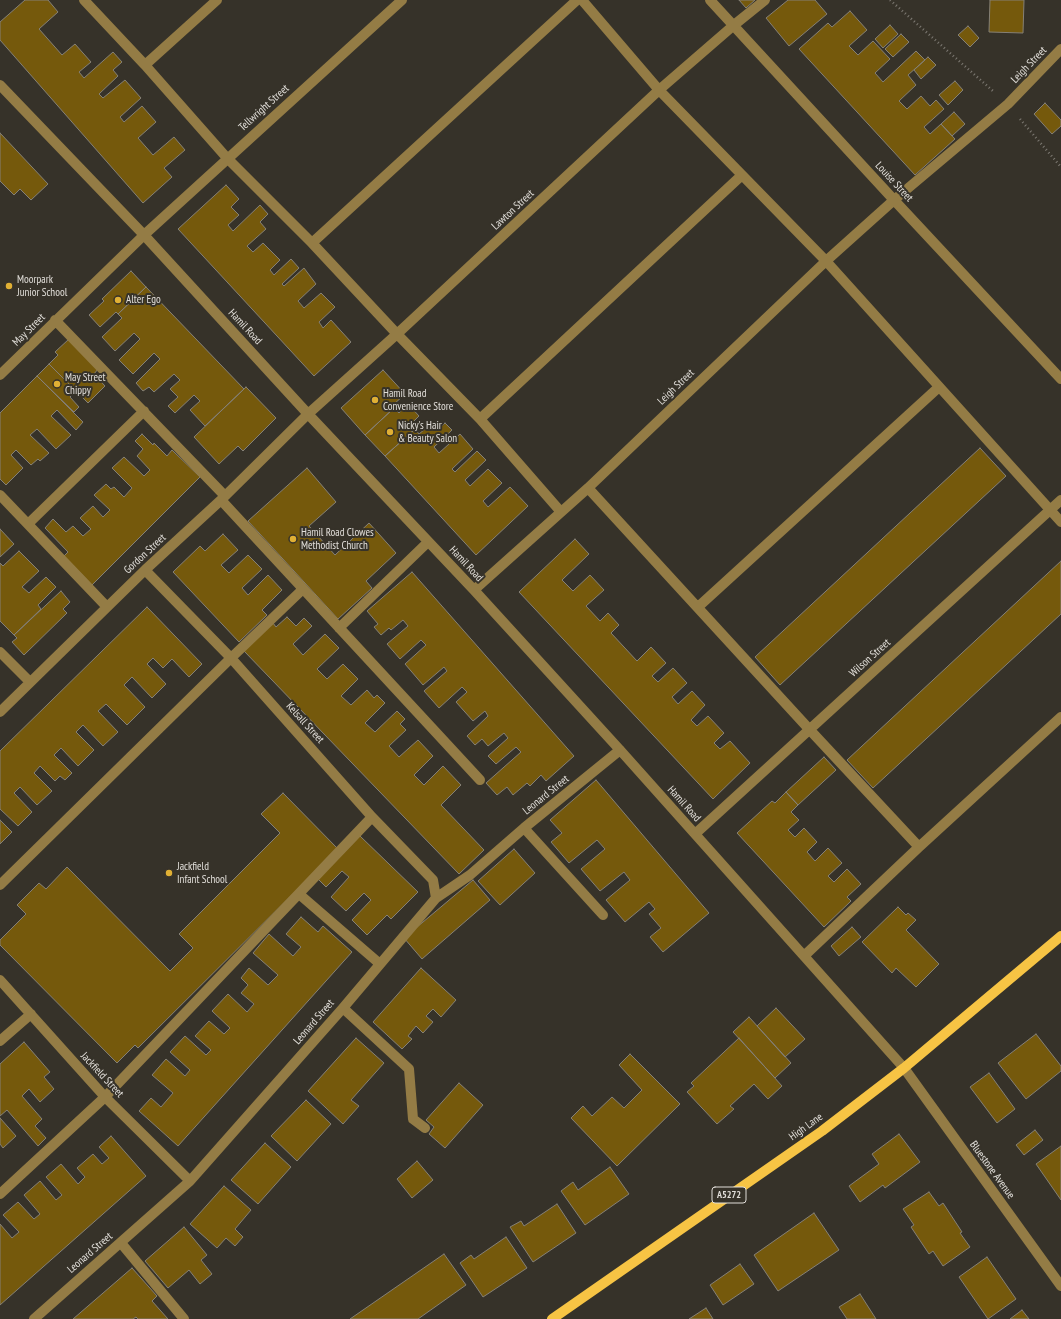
<!DOCTYPE html>
<style>
body{margin:0}
canvas{display:block;background:#363229}
</style>
<canvas width="1061" height="1319"></canvas>
<script>
const ctx = document.querySelector('canvas').getContext('2d');
ctx.lineJoin = 'round';
function fillPath(path, color) { ctx.fillStyle = color; ctx.fill(path, 'evenodd'); }
const toPath = rows => new Path2D(rows.map(r => 'M' + r).join(''));
function trace(path, color, width, dash) { ctx.strokeStyle = color; ctx.lineWidth = width; ctx.lineCap = dash ? 'butt' : 'round'; ctx.setLineDash(dash || []); ctx.stroke(path); }
function label(font, color, halo, rows, align = 'center') {
  ctx.font = font + ' "PT Sans Narrow",sans-serif'; ctx.lineWidth = 4; ctx.setLineDash([]); ctx.textBaseline = 'middle'; ctx.strokeStyle = halo; ctx.fillStyle = color; for (const [text, x, y, turn = 0] of rows) {
    ctx.save(); ctx.translate(x, y); ctx.rotate((+turn || 0) * Math.PI / 180); ctx.textAlign = isNaN(turn) ? turn : align; if (halo) ctx.strokeText(text, 0, 0); ctx.fillText(text, 0, 0); ctx.restore();
  }
}
const building = toPath([
 [25,0,48,0,58,12,39,29,62,55,75,44,91,62,79,72,84,78,113,52,122,62,113,70,118,76,99,94,103,98,125,80,141,98,120,117,124,122,142,106,156,122,138,138,153,155,174,137,185,150,164,168,172,177,143,203,0,40,0,22,25,0],
 [739,0,755,0,746,8,739,0],
 [788,0,815,0,827,14,789,46,766,18,788,0],
 [990,0,1024,0,1023,33,989,32,990,0],
 [850,11,867,30,849,46,858,55,873,41,890,59,875,73,883,82,916,51,925,60,908,75,916,85,899,101,907,109,921,96,930,106,936,100,944,109,924,127,930,134,941,124,955,139,915,175,799,49,828,23,832,27,850,11],
 [890,25,898,34,883,48,875,39,890,25],
 [968,26,979,38,970,47,958,35,968,26],
 [901,34,909,42,893,57,885,49,901,34],
 [928,57,936,65,921,79,914,70,928,57],
 [955,81,963,90,948,105,939,95,955,81],
 [1045,103,1061,120,1061,126,1052,134,1034,114,1045,103],
 [954,112,965,124,952,136,941,124,954,112],
 [0,133,48,184,31,200,20,189,14,195,0,181,0,133],
 [226,185,239,199,231,207,239,215,228,225,233,231,260,205,268,214,260,222,266,229,247,246,253,252,263,243,280,260,270,270,274,275,291,259,299,268,282,284,284,286,304,268,316,284,298,301,304,308,321,293,335,307,319,322,323,328,331,320,351,342,314,376,178,229,226,185],
 [131,271,146,287,118,314,116,312,100,327,89,315,104,301,102,299,131,271],
 [146,287,244,389,205,426,190,410,200,401,194,395,175,413,168,406,178,397,170,389,180,380,174,374,154,392,149,387,143,391,136,383,160,359,154,353,133,374,119,360,140,339,134,333,115,351,102,337,122,318,118,314,146,287],
 [69,339,98,369,94,374,105,386,88,403,49,364,58,355,55,352,69,339],
 [49,364,76,391,70,397,79,407,74,412,37,376,49,364],
 [383,370,405,394,392,406,394,408,365,435,341,408,383,370],
 [37,376,83,422,76,430,57,410,51,416,71,435,56,449,37,429,30,435,49,453,40,461,38,459,31,465,16,450,11,455,23,468,6,485,0,479,0,413,37,376],
 [246,387,276,418,243,451,238,446,219,464,194,437,246,387],
 [408,404,419,416,411,424,415,429,385,456,365,435,394,408,399,413,408,404],
 [445,423,452,430,434,447,439,453,460,434,473,449,452,469,455,472,477,451,486,460,465,480,470,486,488,469,502,483,483,501,488,507,510,487,528,506,476,555,385,456,415,429,419,434,431,424,438,430,445,423],
 [142,434,153,445,154,443,167,456,172,450,200,477,92,585,64,556,68,552,45,528,53,519,66,532,73,526,83,536,91,529,80,518,93,506,103,517,110,510,94,495,106,484,111,489,114,487,124,497,132,488,112,468,124,457,144,476,150,470,137,456,143,449,135,441,142,434],
 [980,448,1006,476,780,685,755,657,980,448],
 [307,468,336,502,309,526,335,555,369,523,396,553,366,581,372,588,338,619,248,521,307,468],
 [0,529,14,544,0,557,0,529],
 [223,534,238,550,221,565,229,573,248,555,262,569,242,588,248,595,268,575,282,590,262,610,267,615,239,642,173,572,200,546,205,551,223,534],
 [575,539,589,554,562,580,573,591,590,575,604,590,586,606,600,621,608,613,619,625,611,633,637,661,651,647,666,663,652,676,658,682,673,668,687,683,672,697,678,704,692,691,705,705,691,720,697,726,708,716,724,733,714,743,720,749,730,741,750,763,713,799,519,592,575,539],
 [19,551,39,571,22,587,29,593,46,577,56,587,38,605,41,609,14,635,0,621,0,563,3,566,19,551],
 [1061,561,1061,614,873,788,847,760,1061,561],
 [412,572,574,756,546,781,541,775,530,786,527,783,513,795,507,787,497,795,486,783,521,752,516,747,496,764,488,756,508,738,504,733,488,746,482,739,475,745,467,736,488,716,485,711,473,721,456,702,467,692,462,687,439,708,424,691,447,671,444,667,423,685,405,664,426,645,421,640,400,659,387,644,408,626,403,620,391,630,389,628,381,635,374,627,378,624,367,611,412,572],
 [61,591,70,602,63,609,67,613,24,655,12,642,17,638,14,635,61,591],
 [147,607,202,664,189,677,172,659,163,668,153,658,147,664,166,684,152,698,132,677,124,685,145,707,127,725,106,704,98,711,118,732,103,746,83,725,76,732,94,750,78,766,61,748,54,755,72,773,65,780,60,776,55,781,40,766,34,773,52,791,37,805,20,787,14,793,32,812,18,826,0,809,0,751,147,607],
 [287,617,296,626,304,618,312,626,293,644,303,655,325,634,339,648,317,669,327,679,343,664,358,679,341,696,351,705,367,690,374,698,377,695,385,703,365,723,375,732,397,711,405,719,400,724,406,730,389,746,399,757,418,740,433,756,414,775,424,785,443,766,461,785,441,805,484,850,459,874,244,651,273,623,276,627,287,617],
 [824,757,836,770,798,805,786,792,824,757],
 [596,780,709,913,663,952,650,937,661,928,649,914,655,909,649,902,625,922,606,900,630,880,624,872,600,891,581,869,605,849,597,840,569,863,551,842,562,833,550,820,596,780],
 [786,792,798,805,791,812,799,820,788,830,795,837,804,828,817,842,807,852,815,861,828,848,842,863,828,876,834,882,847,869,861,884,847,897,851,901,824,927,737,833,772,801,775,803,786,792],
 [283,793,338,849,138,1048,135,1045,117,1063,0,945,0,940,26,914,17,905,39,883,46,889,67,867,170,971,193,948,179,934,280,833,261,814,283,793],
 [0,820,12,832,0,844,0,820],
 [360,836,418,892,391,919,387,915,367,935,352,920,371,900,364,893,346,911,331,897,349,877,342,871,326,887,318,879,360,836],
 [514,849,535,873,500,905,478,881,514,849],
 [473,880,490,900,422,959,404,938,473,880],
 [898,907,906,915,908,913,916,920,906,930,939,964,916,987,896,968,892,973,862,942,898,907],
 [301,917,318,932,323,926,352,952,178,1146,139,1111,151,1098,161,1107,173,1093,152,1075,166,1059,185,1076,190,1070,170,1052,185,1036,206,1055,211,1050,195,1036,209,1021,224,1034,230,1028,212,1011,228,994,247,1012,254,1004,241,993,248,985,241,978,249,968,268,985,278,975,253,953,269,934,293,956,301,947,286,934,301,917],
 [852,927,861,937,839,956,831,946,852,927],
 [421,968,456,1000,441,1017,433,1009,426,1016,433,1022,423,1033,416,1026,408,1036,412,1039,402,1049,373,1022,421,968],
 [776,1008,805,1039,785,1057,757,1026,776,1008],
 [749,1017,791,1063,775,1078,733,1032,749,1017],
 [1036,1034,1061,1066,1061,1071,1026,1099,998,1063,1036,1034],
 [356,1038,384,1063,351,1100,359,1106,343,1124,308,1091,356,1038],
 [739,1038,782,1086,768,1099,754,1084,730,1106,734,1109,717,1124,687,1092,694,1086,691,1083,739,1038],
 [24,1042,50,1072,44,1077,54,1089,40,1102,29,1089,22,1096,42,1119,35,1126,46,1138,38,1146,7,1110,0,1116,0,1064,24,1042],
 [630,1054,680,1104,617,1166,571,1118,583,1106,592,1116,612,1097,624,1108,642,1090,619,1065,630,1054],
 [989,1073,1015,1109,997,1123,970,1087,989,1073],
 [459,1083,483,1105,445,1148,429,1134,434,1127,426,1120,459,1083],
 [306,1100,331,1124,297,1161,271,1136,306,1100],
 [0,1118,16,1136,3,1148,0,1144,0,1118],
 [1035,1130,1043,1140,1024,1155,1016,1145,1035,1130],
 [899,1134,920,1162,885,1188,883,1185,860,1202,849,1186,879,1164,872,1154,899,1134],
 [111,1136,146,1176,0,1305,0,1224,12,1238,19,1232,3,1215,18,1202,34,1219,40,1214,24,1195,40,1181,56,1200,62,1195,46,1177,61,1164,78,1184,85,1177,77,1168,93,1154,102,1164,109,1158,99,1147,111,1136],
 [265,1143,291,1167,258,1204,231,1180,265,1143],
 [1061,1146,1061,1200,1036,1164,1061,1146],
 [417,1161,433,1180,412,1198,397,1179,417,1161],
 [610,1167,629,1194,585,1225,561,1191,573,1182,578,1190,610,1167],
 [224,1186,251,1210,235,1229,243,1237,235,1246,226,1238,217,1248,190,1224,224,1186],
 [929,1192,939,1206,943,1203,962,1232,960,1233,970,1247,943,1266,933,1251,929,1254,911,1227,914,1225,903,1209,929,1192],
 [557,1204,576,1233,533,1262,510,1227,521,1221,524,1226,557,1204],
 [814,1213,839,1250,778,1291,754,1255,814,1213],
 [184,1227,207,1255,201,1260,212,1274,200,1284,189,1270,168,1288,145,1261,184,1227],
 [506,1237,527,1268,483,1297,460,1263,471,1255,474,1259,506,1237],
 [444,1254,466,1285,418,1319,350,1319,444,1254],
 [987,1257,1016,1299,988,1319,959,1277,987,1257],
 [740,1264,754,1284,723,1305,710,1285,740,1264],
 [132,1268,157,1296,152,1301,168,1319,138,1319,136,1317,133,1319,73,1319,132,1268],
 [860,1294,876,1319,847,1319,839,1307,860,1294],
 [706,1308,713,1319,689,1319,706,1308],
 [1022,1310,1029,1319,1010,1319,1022,1310]
]);
fillPath(building, '#75590c');
trace(building, '#858076', 1);
trace(toPath([
 [890,0,993,91],
 [1020,119,1061,167]
]), '#7e7a73', 2.5, [1, 3]);
trace(toPath([
 [84,0,145,65,227,158,312,243,397,334,480,419,561,512],
 [582,0,659,90,826,261,1061,522],
 [710,0,894,200,1061,379],
 [145,65,217,0],
 [0,85,144,235,308,414,474,590,620,750,904,1068,1061,1286],
 [312,243,577,0],
 [55,320,225,496],
 [0,375,144,235,402,0],
 [480,419,742,175],
 [588,488,809,729,919,847],
 [0,495,107,607],
 [221,500,480,780],
 [28,524,144,411],
 [145,570,231,658,372,817,433,880,436,898],
 [474,590,588,488,826,261,894,200,1008,104,1061,49],
 [698,607,939,387],
 [339,628,428,542],
 [0,652,30,682],
 [0,712,145,570,221,500,308,414,397,334,659,90,734,25,765,0],
 [524,828,603,915],
 [695,834,1061,500],
 [0,885,231,658,303,589],
 [299,894,380,964],
 [804,956,919,847,1061,717],
 [0,980,105,1097,190,1181],
 [343,1008,409,1069,413,1119,425,1128],
 [0,1041,31,1014],
 [0,1194,105,1097,372,817],
 [121,1243,184,1319],
 [34,1319,190,1181,343,1008,436,898,470,875,524,828,620,750]
]), '#947c45', 10);
trace(toPath([
 [552,1319,822,1131,904,1068,1061,936]
]), '#f7c444', 10);
for (const [x, y, r, color] of [
 [9,286,4,"#e0b034"],
 [118,300,4,"#e0b034"],
 [57,384,4,"#e0b034"],
 [375,400,4,"#e0b034"],
 [390,432,4,"#e0b034"],
 [293,539,4,"#e0b034"],
 [169,873,4,"#e0b034"]
]) { const dot = new Path2D(); dot.arc(x, y, r, 0, 2 * Math.PI); ctx.fillStyle = color; ctx.fill(dot); trace(dot, '#363229', 1.5); }
for (const [x, y, w] of [
 [729,1195,34]
]) { const box = new Path2D(); box.roundRect(x - w / 2, y - 8, w, 16, 3); ctx.fillStyle = '#363229'; ctx.fill(box); trace(box, '#e1ded9', 1); }
label('bold 10px', '#e1ded9', null, [
 ["A5272",729,1195]
]);
label('11px', '#e1ded9', '#363229', [
 ["Leigh Street",1029,65,-46],
 ["Tellwright Street",264,108,-42],
 ["Louise Street",894,182,47],
 ["Lawton Street",513,210,-43],
 ["Hamil Road",245,327,47],
 ["May Street",29,330,-45],
 ["Leigh Street",676,387,-44],
 ["Gordon Street",145,554,-43],
 ["Hamil Road",466,564,47],
 ["Wilson Street",870,658,-42],
 ["Kelsall Street",305,723,48],
 ["Leonard Street",546,795,-39],
 ["Hamil Road",684,804,48],
 ["Leonard Street",314,1022,-49],
 ["Jackfield Street",102,1075,47],
 ["High Lane",806,1127,-36],
 ["Bluestone Avenue",992,1170,54],
 ["Leonard Street",90,1253,-41]
]);
label('11px', '#e1ded9', '#363229', [
 ["Moorpark",17,280],
 ["Junior School",17,293],
 ["Alter Ego",126,300],
 ["May Street",65,378],
 ["Chippy",65,391],
 ["Hamil Road",383,394],
 ["Convenience Store",383,407],
 ["Nicky's Hair",398,426],
 ["& Beauty Salon",398,439],
 ["Hamil Road Clowes",301,533],
 ["Methodist Church",301,546],
 ["Jackfield",177,867],
 ["Infant School",177,880]
], 'left');
</script>
